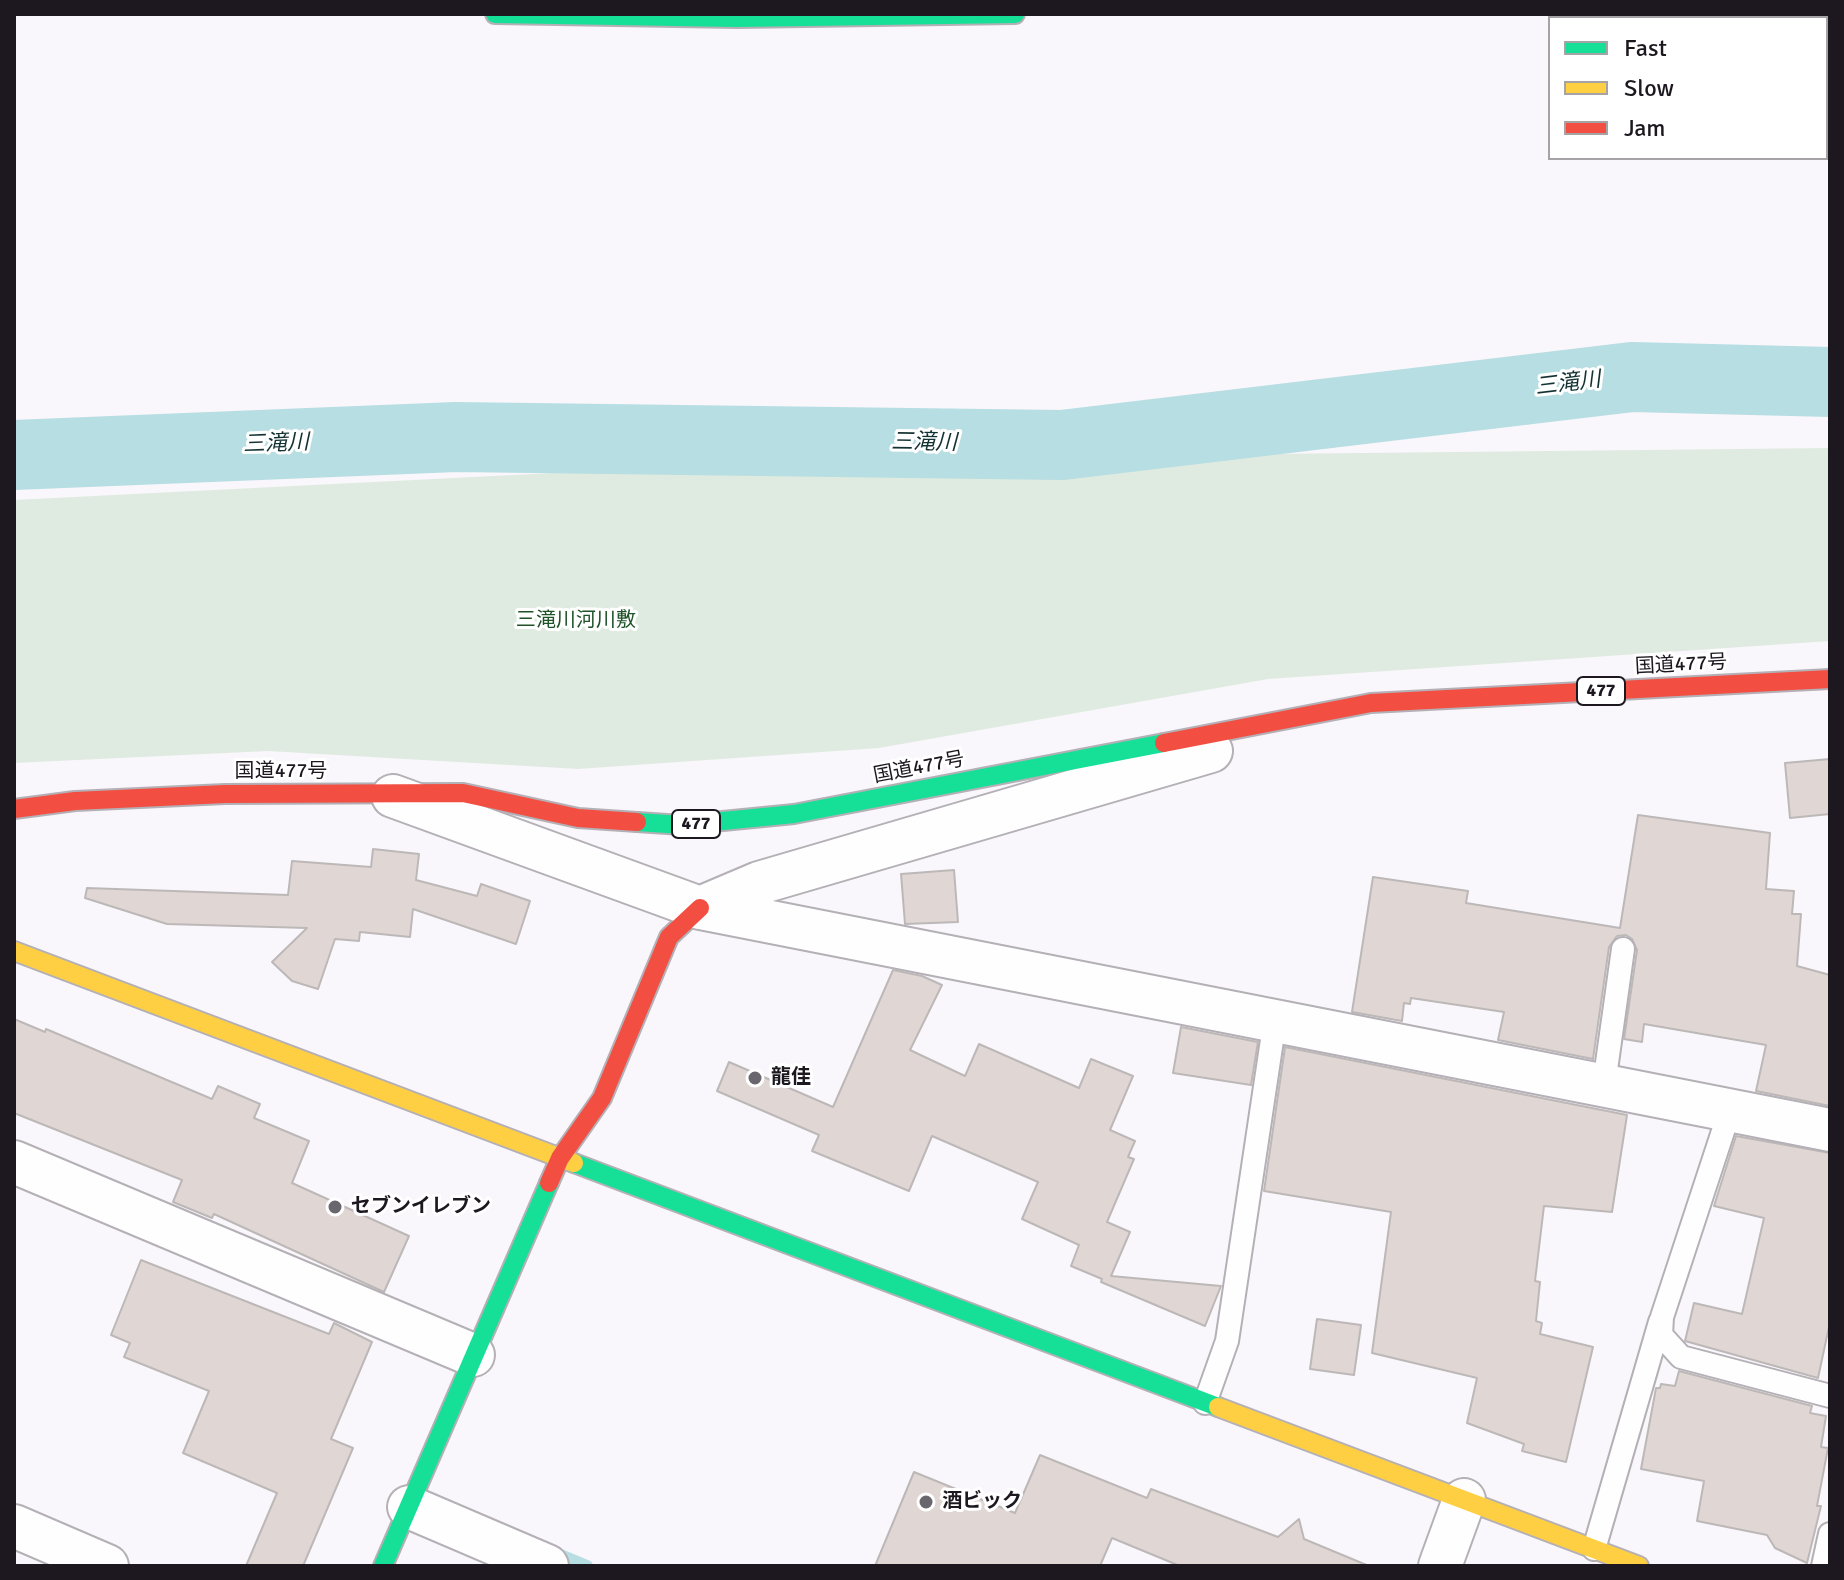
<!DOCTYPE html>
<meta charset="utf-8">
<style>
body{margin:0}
#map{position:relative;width:1844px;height:1580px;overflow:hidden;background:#faf7fc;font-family:Signika,sans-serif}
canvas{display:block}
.frame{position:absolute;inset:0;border:16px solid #1d1820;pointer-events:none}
.legend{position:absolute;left:1548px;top:16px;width:280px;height:144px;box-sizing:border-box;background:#fff;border:2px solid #a5a3a6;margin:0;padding:10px 14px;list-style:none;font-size:24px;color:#1d1820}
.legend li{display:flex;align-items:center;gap:16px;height:40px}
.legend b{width:40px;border:2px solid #a5a3a6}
</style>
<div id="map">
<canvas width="1844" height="1580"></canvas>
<div class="frame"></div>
<ul class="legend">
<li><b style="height:10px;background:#16e098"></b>Fast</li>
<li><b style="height:10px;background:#ffcf43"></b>Slow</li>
<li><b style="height:10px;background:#f24e42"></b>Jam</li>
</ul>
</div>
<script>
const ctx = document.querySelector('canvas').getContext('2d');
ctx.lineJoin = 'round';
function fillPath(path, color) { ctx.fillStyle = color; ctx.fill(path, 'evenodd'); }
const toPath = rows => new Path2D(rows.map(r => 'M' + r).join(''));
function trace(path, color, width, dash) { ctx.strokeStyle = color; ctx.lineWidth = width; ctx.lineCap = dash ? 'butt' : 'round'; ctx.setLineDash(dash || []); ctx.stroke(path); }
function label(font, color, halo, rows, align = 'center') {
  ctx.font = font + ' Signika,"Noto Sans JP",sans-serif'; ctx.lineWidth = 6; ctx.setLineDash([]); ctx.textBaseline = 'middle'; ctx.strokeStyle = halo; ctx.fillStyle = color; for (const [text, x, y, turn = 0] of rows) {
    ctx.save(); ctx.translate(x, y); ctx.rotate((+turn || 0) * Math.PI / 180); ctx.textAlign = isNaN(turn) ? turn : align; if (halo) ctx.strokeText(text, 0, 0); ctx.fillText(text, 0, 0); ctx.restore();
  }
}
fillPath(toPath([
 [1830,448,1830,641,1268,679,879,748,578,769,268,751,14,763,14,500,593,471,1268,454]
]), '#dfebe0');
trace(toPath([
 [551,1551,587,1566]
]), '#b7dee2', 12);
trace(toPath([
 [14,455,456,437,1062,445,1632,377,1830,382]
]), '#b7dee2', 70);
const building = toPath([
 [1830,759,1830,814,1790,818,1785,763,1830,759],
 [1638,815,1770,833,1766,889,1794,891,1792,914,1801,914,1797,966,1830,975,1830,1106,1756,1091,1766,1045,1644,1024,1642,1042,1624,1039,1637,950,1632,939,1626,935,1617,936,1609,947,1593,1059,1498,1040,1504,1012,1411,998,1410,1004,1404,1003,1402,1021,1352,1012,1373,877,1468,891,1466,903,1620,928,1638,815],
 [373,849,419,854,416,880,477,896,481,884,530,901,516,944,413,909,410,937,360,932,359,941,335,939,318,989,292,981,272,962,307,928,167,924,85,898,87,888,288,895,292,861,371,867,373,849],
 [954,870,958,922,905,924,901,874,954,870],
 [893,970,922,976,942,985,910,1050,965,1076,979,1044,1079,1088,1091,1059,1133,1076,1110,1130,1135,1141,1128,1157,1134,1159,1107,1222,1130,1232,1111,1276,1221,1286,1205,1326,1101,1282,1102,1279,1071,1266,1079,1245,1022,1219,1038,1182,932,1136,909,1191,812,1151,819,1135,717,1091,729,1062,833,1107,893,970],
 [14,1019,45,1032,46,1029,212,1099,218,1086,260,1104,254,1118,309,1141,292,1183,409,1236,384,1292,214,1214,212,1218,173,1202,182,1180,14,1113,14,1019],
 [1181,1027,1258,1042,1251,1085,1173,1073,1181,1027],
 [1285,1047,1627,1115,1612,1212,1544,1206,1535,1281,1540,1282,1536,1321,1542,1323,1540,1334,1593,1347,1566,1462,1522,1451,1524,1444,1467,1423,1477,1378,1372,1353,1391,1212,1264,1191,1285,1047],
 [1736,1136,1830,1153,1830,1322,1818,1378,1685,1341,1694,1303,1742,1314,1764,1218,1714,1206,1736,1136],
 [141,1260,329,1334,334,1323,372,1342,331,1439,353,1448,303,1566,246,1566,277,1493,183,1453,209,1391,124,1357,130,1343,111,1335,141,1260],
 [1317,1319,1361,1325,1354,1375,1310,1369,1317,1319],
 [1679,1371,1812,1406,1810,1413,1826,1416,1821,1447,1828,1448,1817,1506,1821,1506,1807,1563,1775,1548,1767,1535,1697,1521,1704,1481,1641,1469,1656,1388,1660,1388,1661,1384,1675,1386,1679,1371],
 [1040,1455,1147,1498,1151,1489,1278,1537,1299,1519,1304,1539,1369,1566,1180,1566,1112,1538,1100,1566,875,1566,914,1472,1015,1513,1040,1455]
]);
fillPath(building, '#e0d6d4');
trace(building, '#bdb8b8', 2);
const lane = toPath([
 [1604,1084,1623,949],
 [1730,1110,1662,1317,1661,1335,1681,1357,1830,1396],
 [1205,1403,1227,1341,1275,1020],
 [1594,1549,1660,1322],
 [1823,1566,1830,1534]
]);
const street = toPath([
 [393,796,700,908,1830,1130],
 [700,908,759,883,1211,751],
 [14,1162,473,1355],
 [409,1507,547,1566],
 [14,1526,107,1566],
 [1440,1566,1464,1500]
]);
const fast = toPath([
 [495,14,737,18,1015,14],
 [637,822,682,825,794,814,1164,743],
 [574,1163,1218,1407],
 [383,1566,549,1183]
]);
const slow = toPath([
 [14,951,574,1163],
 [1218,1407,1639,1566]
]);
const jam = toPath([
 [1164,743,1371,703,1830,679],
 [14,809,75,801,225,794,463,793,578,818,637,822],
 [549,1183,560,1158,602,1098,669,937,700,908]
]);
trace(lane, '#b4b0b6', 26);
trace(street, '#b4b0b6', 46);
trace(fast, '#b4b0b6', 22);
trace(slow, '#b4b0b6', 22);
trace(jam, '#b4b0b6', 22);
trace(lane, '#fefeff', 22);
trace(street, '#fefeff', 42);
trace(fast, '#16e098', 18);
trace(slow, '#ffcf43', 18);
trace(jam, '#f24e42', 18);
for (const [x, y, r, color] of [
 [755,1078,8,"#6a666d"],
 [335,1207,8,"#6a666d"],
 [926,1502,8,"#6a666d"]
]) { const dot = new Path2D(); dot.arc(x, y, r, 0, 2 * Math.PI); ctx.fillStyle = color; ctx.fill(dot); trace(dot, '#fff', 3); }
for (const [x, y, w] of [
 [1601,691,48],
 [696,824,48]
]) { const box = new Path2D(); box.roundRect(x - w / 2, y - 14, w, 28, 6); ctx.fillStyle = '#fff'; ctx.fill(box); trace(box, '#1d1820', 2); }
label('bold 18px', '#1d1820', null, [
 ["477",1601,691],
 ["477",696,824]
]);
label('20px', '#1e5227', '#fff', [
 ["三滝川河川敷",576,621]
]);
label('20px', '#1d1820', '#fff', [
 ["国道477号",1681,665,-3],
 ["国道477号",919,768,-11],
 ["国道477号",281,772]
]);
label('bold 20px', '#1d1820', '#fff', [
 ["龍佳",771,1078],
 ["セブンイレブン",351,1207],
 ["酒ビック",942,1502]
], 'left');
label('italic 22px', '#143233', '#fff', [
 ["三滝川",1568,384,-7],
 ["三滝川",924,443,1],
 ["三滝川",276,444,-2]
]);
</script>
